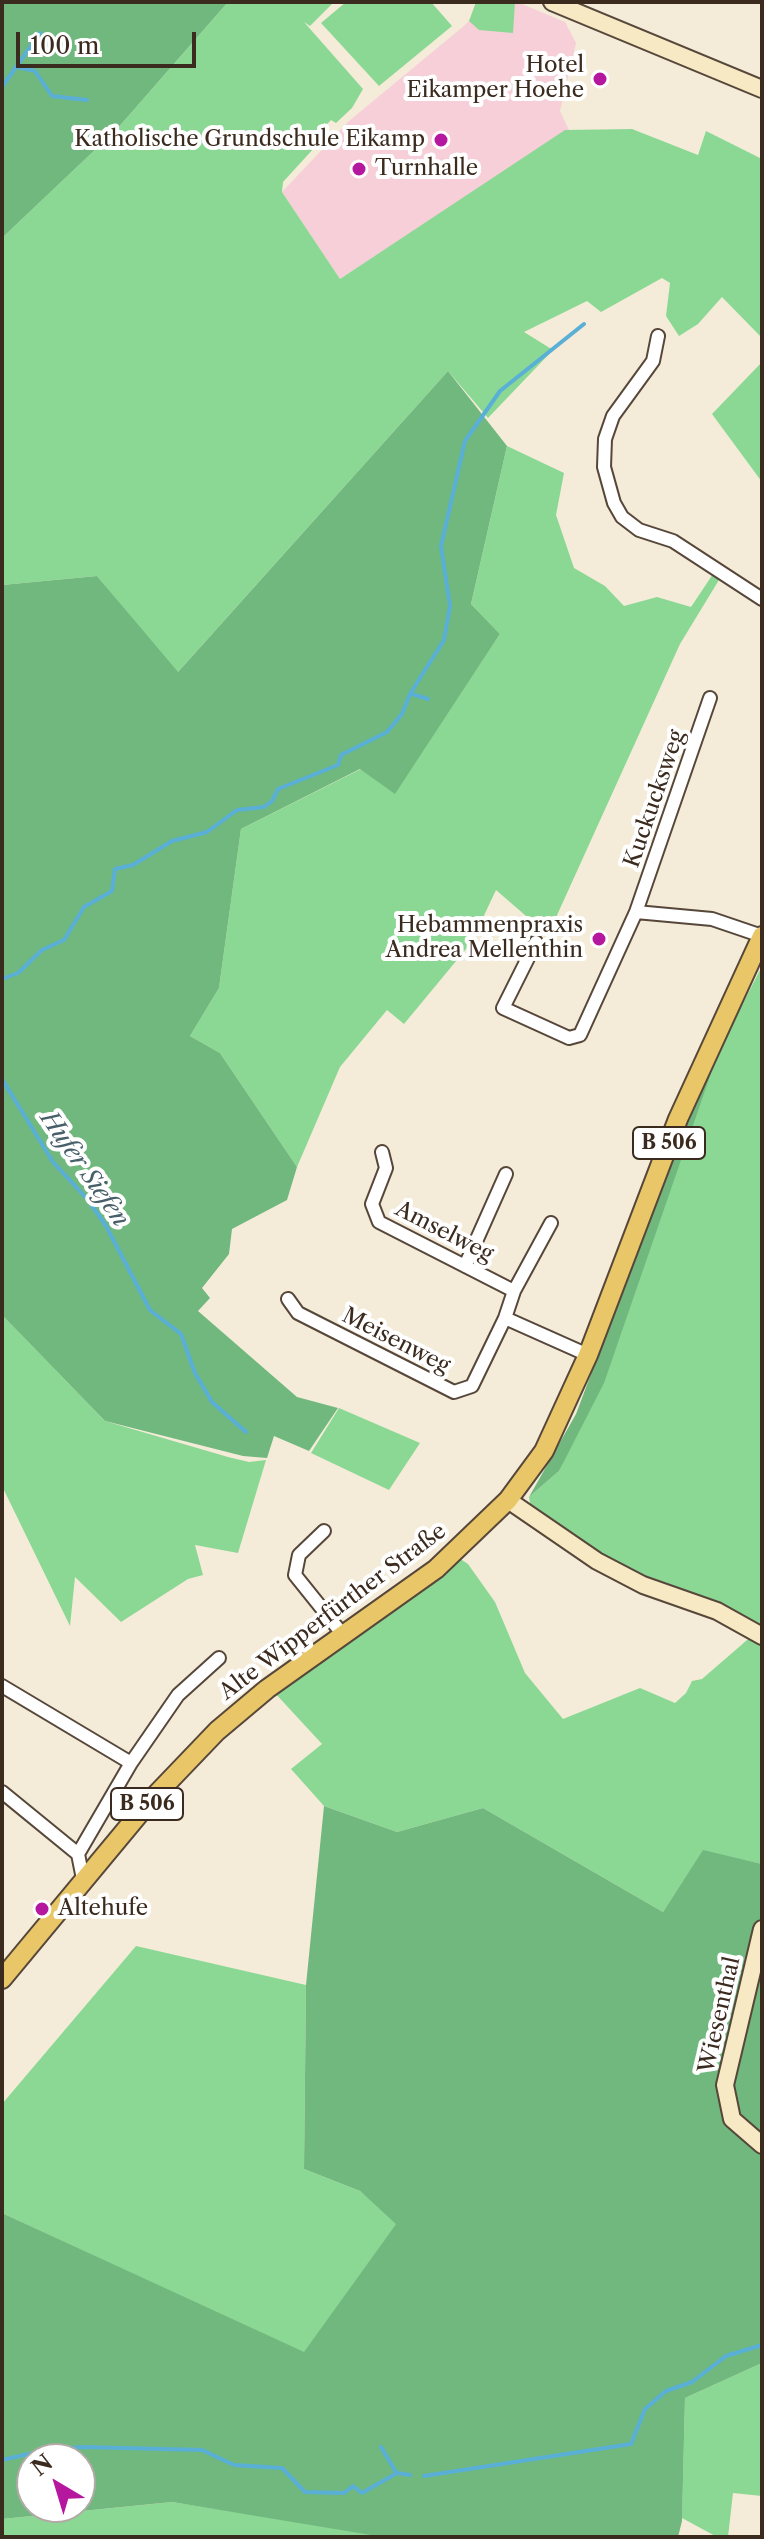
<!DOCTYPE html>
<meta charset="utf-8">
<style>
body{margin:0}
#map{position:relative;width:764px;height:2539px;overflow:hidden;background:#f4ecd8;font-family:"Libre Caslon Text",serif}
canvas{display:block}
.frame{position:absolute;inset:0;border:4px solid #3b2a1e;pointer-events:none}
.north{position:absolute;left:16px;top:2443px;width:80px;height:80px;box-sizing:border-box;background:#fff;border:2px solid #b1aaa5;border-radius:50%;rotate:322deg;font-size:22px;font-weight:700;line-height:32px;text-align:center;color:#3b2a1e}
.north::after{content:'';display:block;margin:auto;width:28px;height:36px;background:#b5179e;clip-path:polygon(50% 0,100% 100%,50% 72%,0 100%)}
.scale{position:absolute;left:16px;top:32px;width:180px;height:36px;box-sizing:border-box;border:4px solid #3b2a1e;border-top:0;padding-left:10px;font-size:24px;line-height:28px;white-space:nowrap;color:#3b2a1e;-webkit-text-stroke:6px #fff;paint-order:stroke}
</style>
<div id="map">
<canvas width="764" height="2539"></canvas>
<div class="frame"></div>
<div class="north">N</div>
<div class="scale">100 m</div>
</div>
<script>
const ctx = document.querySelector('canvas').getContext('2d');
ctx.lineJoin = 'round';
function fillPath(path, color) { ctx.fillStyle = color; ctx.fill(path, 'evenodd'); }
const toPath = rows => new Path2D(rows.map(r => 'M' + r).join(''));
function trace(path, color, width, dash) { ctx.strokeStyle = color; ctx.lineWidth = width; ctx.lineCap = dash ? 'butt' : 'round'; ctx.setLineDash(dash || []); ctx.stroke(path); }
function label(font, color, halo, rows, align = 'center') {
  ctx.font = font + ' "Libre Caslon Text",serif'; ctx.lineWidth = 8; ctx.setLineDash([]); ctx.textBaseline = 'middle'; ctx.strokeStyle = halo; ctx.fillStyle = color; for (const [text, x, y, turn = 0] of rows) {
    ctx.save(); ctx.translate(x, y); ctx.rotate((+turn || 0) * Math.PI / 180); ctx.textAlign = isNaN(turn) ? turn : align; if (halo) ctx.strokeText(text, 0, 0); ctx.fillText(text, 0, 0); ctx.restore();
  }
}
fillPath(toPath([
 [487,2,517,2,565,22,576,43,560,111,569,130,340,279,282,192,349,121,465,25]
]), '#f6cfd8');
fillPath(toPath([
 [228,2,334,2,310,26,304,22,363,89,352,108,336,123,331,120,311,141,315,147,283,182,282,192,340,279,565,130,632,129,698,155,706,131,762,159,762,338,722,297,698,324,679,336,666,316,670,283,662,278,601,312,587,301,524,332,553,350,488,418,448,371,177,673,97,576,2,585,2,238,117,129],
 [346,2,431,2,452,26,379,86,321,23],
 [476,2,515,2,513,33,479,30,469,21],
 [762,362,762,482,712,414],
 [507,446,564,473,556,515,574,568,605,586,624,606,657,597,691,607,715,571,722,575,680,644,548,935,496,890,471,943,404,1024,387,1010,340,1067,297,1167,220,1053,190,1036,219,988,241,829,361,769,395,793,500,634,471,604],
 [762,966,762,1628,719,1606,646,1581,599,1558,531,1509,529,1497,559,1471,719,1050],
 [2,1315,105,1421,228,1457,249,1462,266,1460,238,1553,195,1545,203,1575,188,1579,121,1622,75,1577,70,1626,2,1486],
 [339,1408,420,1443,389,1490,311,1453],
 [459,1558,468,1564,495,1602,525,1673,563,1719,640,1688,675,1703,686,1693,692,1681,702,1679,754,1634,762,1642,762,1864,703,1851,663,1912,483,1808,397,1832,324,1806,291,1769,322,1744,274,1692],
 [136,1946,306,1985,304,2169,360,2191,397,2223,304,2353,2,2213,2,2104],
 [762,2363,762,2496,733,2493,728,2537,717,2537,682,2518,685,2398],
 [172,2502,381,2535,383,2537,2,2537,2,2519]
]), '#8bd895');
fillPath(toPath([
 [2,2,228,2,117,129,2,238],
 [448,371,507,446,471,604,500,634,395,794,360,769,241,829,219,988,190,1036,220,1053,297,1167,287,1200,232,1229,229,1254,202,1288,210,1298,198,1311,297,1397,338,1408,309,1451,274,1436,267,1458,243,1456,105,1421,2,1315,2,585,97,576,178,672],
 [719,1050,604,1383,559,1471,529,1497,576,1414,691,1109],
 [324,1806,397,1832,483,1808,663,1912,703,1850,762,1864,762,2363,685,2398,682,2521,678,2537,383,2537,172,2502,2,2519,2,2213,304,2352,396,2224,360,2191,304,2169,306,1985],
 [32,2459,80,2459,80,2507,32,2507]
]), '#70b87e');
trace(toPath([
 [17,67,35,71,52,96,87,100],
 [2,87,40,33],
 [412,694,428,699],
 [2,979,18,973,42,950,64,940,84,907,112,891,115,869,133,865,172,841,207,832,237,810,264,807,272,801,278,789,338,765,341,755,387,732,402,714,410,694,444,640,450,606,441,546,465,441,500,391,584,324],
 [2,1079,53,1162,88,1200,106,1226,150,1310,181,1334,195,1373,212,1402,246,1432],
 [381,2447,396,2472],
 [2,2460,51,2449,85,2447,202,2450,234,2465,282,2468,305,2492,344,2493,353,2486,362,2493,397,2473,410,2475],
 [424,2476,631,2444,645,2409,666,2391,692,2382,726,2356,762,2345]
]), '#5aafd6', 4);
const street = toPath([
 [658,336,653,361,613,416,605,439,604,467,614,503,622,517,639,530,673,541,762,599],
 [636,912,710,698],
 [536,942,503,1008,569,1038,580,1035,636,912,712,919,762,936],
 [382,1152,386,1168,372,1204,379,1222,514,1291],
 [465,1266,506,1174],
 [288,1299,298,1313,454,1392,472,1386,505,1318,588,1355],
 [505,1318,514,1291,551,1223],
 [324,1531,299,1555,295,1575,344,1636],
 [2,1686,131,1763],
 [2,1792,78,1854],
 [84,1884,78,1854,131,1763,178,1695,219,1658]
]);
const secondary = toPath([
 [552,2,762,89],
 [508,1500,597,1561,643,1585,717,1611,762,1636],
 [762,1929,725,2085,732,2119,762,2145]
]);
const primary = toPath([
 [2,1979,149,1802,217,1731,267,1689,436,1569,508,1500,544,1451,588,1355,678,1119,762,936]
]);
trace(street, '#57473a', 16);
trace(secondary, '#57473a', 20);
trace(primary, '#57473a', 22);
trace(street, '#fff', 12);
trace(secondary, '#f6e9c3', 16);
trace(primary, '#e9c769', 18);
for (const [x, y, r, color] of [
 [600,79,8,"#b5179e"],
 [441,140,8,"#b5179e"],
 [359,169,8,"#b5179e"],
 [599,939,8,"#b5179e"],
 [42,1909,8,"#b5179e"]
]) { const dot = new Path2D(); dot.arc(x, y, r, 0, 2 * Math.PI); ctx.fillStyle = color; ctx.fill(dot); trace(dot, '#fff', 3); }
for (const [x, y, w] of [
 [669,1143,72],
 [147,1804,72]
]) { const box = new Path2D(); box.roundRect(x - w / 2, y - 16, w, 32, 6); ctx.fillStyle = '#fff'; ctx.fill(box); trace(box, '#3b2a1e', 2); }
label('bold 20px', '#3b2a1e', null, [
 ["B 506",669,1143],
 ["B 506",147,1804]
]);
label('22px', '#3b2a1e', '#fff', [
 ["Hotel",584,66],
 ["Eikamper Hoehe",584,91],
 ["Katholische Grundschule Eikamp",425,140],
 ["Turnhalle",375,169,"left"],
 ["Hebammenpraxis",583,926],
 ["Andrea Mellenthin",583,951],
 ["Altehufe",58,1909,"left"]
], 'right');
label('22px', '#3b2a1e', '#fff', [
 ["Kuckucksweg",655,799,-71],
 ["Amselweg",444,1232,27],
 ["Meisenweg",396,1341,27],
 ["Alte Wipperfürther Straße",333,1612,-37],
 ["Wiesenthal",720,2015,-77]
]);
label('italic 24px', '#475f68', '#fff', [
 ["Hufer Siefen",84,1169,55]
]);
</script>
